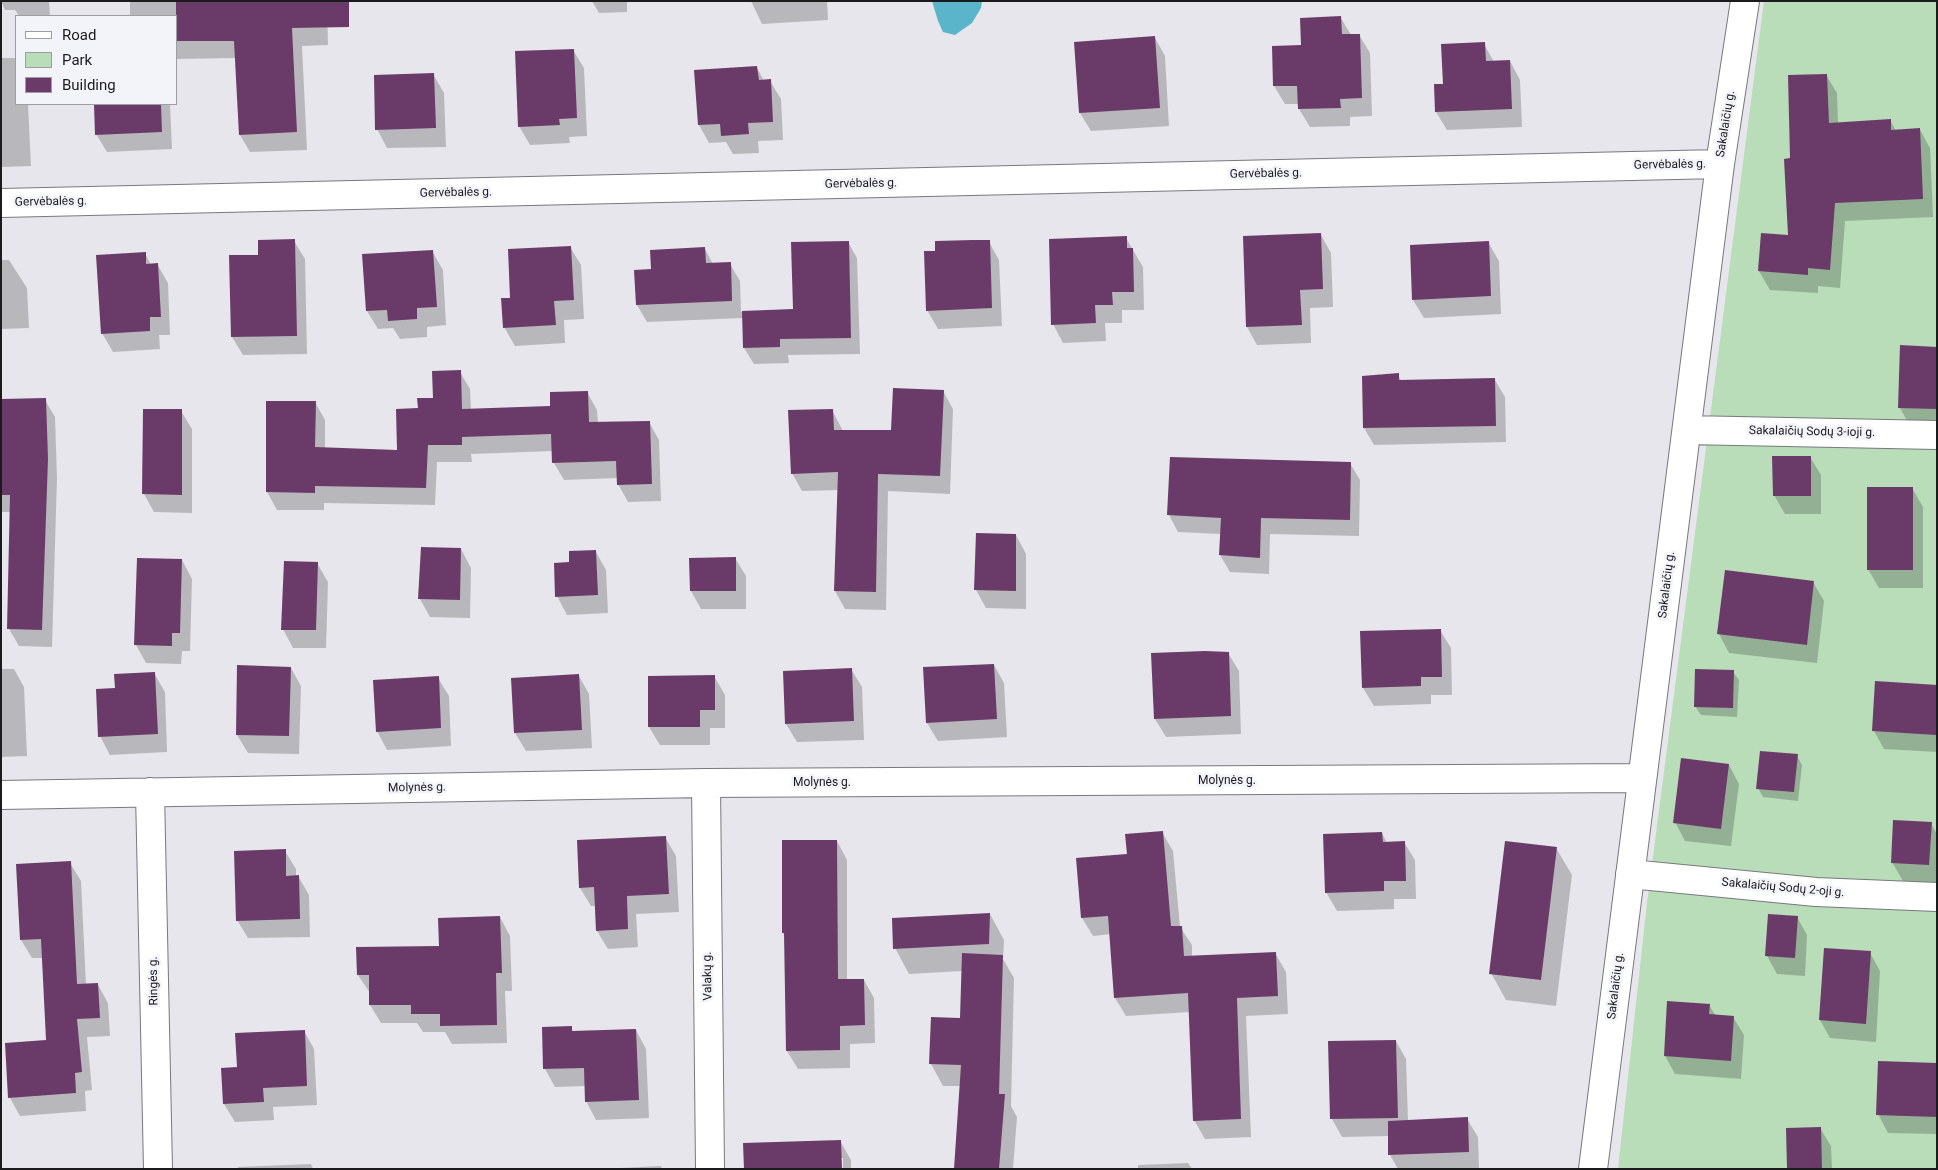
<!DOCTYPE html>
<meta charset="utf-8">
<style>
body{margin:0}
#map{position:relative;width:1938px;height:1170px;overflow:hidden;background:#e6e6ec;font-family:Roboto,sans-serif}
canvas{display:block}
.frame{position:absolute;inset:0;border:2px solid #1b1b1d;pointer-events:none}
.legend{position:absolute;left:15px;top:15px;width:162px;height:90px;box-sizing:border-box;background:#f3f4fa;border:1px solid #9d9da2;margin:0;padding:6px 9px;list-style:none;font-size:15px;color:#1b1b1d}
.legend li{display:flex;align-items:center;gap:10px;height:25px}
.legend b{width:25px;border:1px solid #9d9da2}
</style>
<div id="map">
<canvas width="1938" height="1170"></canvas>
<div class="frame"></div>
<ul class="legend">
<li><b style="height:6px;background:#fff"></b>Road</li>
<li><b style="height:14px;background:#b9dcb9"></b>Park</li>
<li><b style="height:14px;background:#6a3b68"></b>Building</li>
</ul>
</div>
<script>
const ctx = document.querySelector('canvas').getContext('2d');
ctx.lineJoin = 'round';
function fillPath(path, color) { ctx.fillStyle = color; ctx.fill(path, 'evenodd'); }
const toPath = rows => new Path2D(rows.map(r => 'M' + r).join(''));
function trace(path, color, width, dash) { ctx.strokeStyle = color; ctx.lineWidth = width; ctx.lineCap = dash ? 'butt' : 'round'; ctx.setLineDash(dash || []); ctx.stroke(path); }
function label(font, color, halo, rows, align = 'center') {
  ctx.font = font + ' Roboto,sans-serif'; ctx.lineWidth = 5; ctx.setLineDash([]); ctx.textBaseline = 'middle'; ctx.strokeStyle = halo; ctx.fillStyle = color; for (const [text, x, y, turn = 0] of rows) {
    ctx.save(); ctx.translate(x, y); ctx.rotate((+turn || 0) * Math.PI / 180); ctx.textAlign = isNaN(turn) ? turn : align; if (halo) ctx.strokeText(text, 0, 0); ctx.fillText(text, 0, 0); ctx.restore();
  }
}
fillPath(toPath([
 [1764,1,1937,1,1937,1169,1618,1169,1647,903]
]), '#b9dcb9');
fillPath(toPath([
 [932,1,982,1,981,8,972,23,955,35,943,32,938,21]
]), '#5ab5ca');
fillPath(toPath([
 [1,1,49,1,50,16,19,16,15,10,5,10],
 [130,1,324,1,327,6,328,45,302,46,307,150,250,152,240,135,236,58,176,59,176,16,130,16],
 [592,1,627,1,627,12,599,13],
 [751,1,827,1,828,20,762,24],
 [1341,18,1351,35,1359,35,1370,53,1372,116,1350,117,1350,126,1310,127,1299,109,1299,104,1285,104,1274,86,1273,47,1303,46],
 [1155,38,1165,56,1169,126,1091,131,1080,113],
 [1484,44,1494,62,1510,61,1520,80,1522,127,1447,130,1436,112,1444,85],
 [573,50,584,68,587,136,569,137,570,143,530,145,519,126],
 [1,58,16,58,16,104,28,104,31,166,1,167],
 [757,68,764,81,770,81,781,99,783,140,758,141,759,153,733,154,726,142,709,143,699,125],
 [433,74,444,93,446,147,387,148,377,129],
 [1826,75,1837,93,1838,124,1890,120,1896,131,1920,130,1930,148,1933,217,1845,221,1840,288,1818,286,1818,293,1770,290,1759,271,1762,235,1789,237,1792,160],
 [95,104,170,104,172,149,107,152,96,134],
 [1321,235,1331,253,1333,307,1310,308,1311,343,1257,345,1247,327],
 [1126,238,1143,267,1144,310,1122,310,1122,323,1105,323,1106,341,1063,343,1053,324],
 [294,241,305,259,307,354,243,355,232,337,260,256],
 [848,242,857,258,860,354,788,355,789,363,754,364,744,348,743,318,647,322,637,305,636,271,652,271,705,249,713,264,730,264,740,281,741,312,794,310],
 [989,242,999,260,1002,326,938,329,927,310,937,252],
 [1488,242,1499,261,1501,314,1424,318,1413,300],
 [570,247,581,265,584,319,564,320,565,343,515,346,504,327,511,299],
 [432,251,443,270,446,325,427,327,427,337,400,339,393,328,378,329,367,311],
 [145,253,151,265,157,264,168,283,170,335,159,335,160,349,113,352,102,333],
 [1,260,9,260,27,288,29,328,1,329],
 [1937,348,1937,427,1910,426,1900,408],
 [460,372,470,389,471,410,552,407,587,392,597,410,598,423,649,422,659,440,661,501,628,502,618,484,618,478,564,480,554,463,553,451,471,454,472,462,437,462,435,505,324,503,324,510,277,510,267,492,267,402,315,402,325,420,325,449,398,451,419,410,434,399],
 [1398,375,1402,382,1495,380,1505,397,1506,442,1374,445,1364,428],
 [943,391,953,409,950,494,888,491,886,610,845,609,835,591,839,490,802,491,792,473,832,410,843,431,893,431],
 [45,400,55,417,57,478,52,647,19,646,9,629,11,512,1,512,1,466],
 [181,411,192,429,192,513,154,512,144,494],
 [1810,457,1821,475,1821,514,1785,514,1774,495],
 [1350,463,1360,480,1359,536,1270,534,1269,574,1230,572,1220,555,1221,534,1178,532,1169,515],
 [1912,488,1923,507,1923,588,1879,588,1868,569],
 [977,535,1016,535,1026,554,1026,609,986,608,976,590],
 [461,549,471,568,470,618,430,617,420,599],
 [596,552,606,570,608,613,567,615,557,596,570,563],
 [735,558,746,576,746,609,701,609,691,591],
 [182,560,192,579,190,651,182,651,181,664,146,663,136,645],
 [317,563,328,582,326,648,293,648,283,629],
 [1813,582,1824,601,1817,663,1729,653,1719,634],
 [1440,630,1451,648,1452,695,1431,695,1431,704,1374,706,1363,688],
 [1228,653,1239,671,1241,734,1166,737,1155,719],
 [994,665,1004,683,1007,737,938,741,927,723],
 [291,668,301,686,299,754,248,753,237,735],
 [1,669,14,669,24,687,27,756,1,757],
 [851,669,862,687,864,740,797,742,786,724],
 [1733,672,1739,680,1737,717,1701,715,1695,706],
 [154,673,165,692,167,752,110,755,100,736,116,689],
 [579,676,589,694,592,748,526,751,515,733],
 [714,676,725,695,725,728,710,728,710,745,660,745,649,727],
 [438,678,449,696,451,746,387,750,377,731],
 [1937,686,1937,752,1884,749,1874,731],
 [1797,756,1802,765,1798,801,1763,797,1758,788],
 [1729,765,1739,784,1731,846,1685,841,1675,822],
 [1931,824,1937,834,1937,883,1903,881,1892,862],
 [1162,832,1173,851,1180,927,1192,945,1192,957,1275,953,1286,972,1288,1014,1246,1016,1251,1137,1205,1139,1194,1120,1190,1012,1126,1016,1115,998,1111,934,1093,936,1082,918,1128,855],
 [1382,833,1387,843,1404,842,1415,860,1416,899,1394,899,1394,909,1337,911,1326,892],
 [665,837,676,856,679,912,636,914,638,947,608,949,597,931,596,906,591,906,580,888,578,841],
 [837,841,847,860,847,980,864,980,874,998,875,1043,850,1044,850,1068,798,1069,787,1051,785,936,783,933],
 [1556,848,1572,875,1556,1006,1506,1000,1491,973],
 [285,851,296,869,296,876,298,876,309,895,310,937,248,938,237,920],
 [70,863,81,881,86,985,98,985,108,1003,110,1036,87,1037,92,1090,85,1091,86,1111,20,1116,10,1098,48,1041,43,958,32,958,21,940],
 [990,914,1004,940,1003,959,1014,978,1011,1106,1017,1117,1013,1169,955,1169,960,1086,943,1086,931,1064,961,1019,962,971,909,974,895,948],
 [500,917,510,936,512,991,505,991,507,1043,452,1044,445,1032,423,1032,417,1023,381,1023,370,1005,370,993,358,975,440,947],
 [1797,917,1807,935,1805,976,1777,974,1767,956],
 [1870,953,1880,971,1876,1042,1830,1038,1820,1020],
 [1668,1002,1709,1005,1716,1016,1733,1017,1744,1035,1741,1079,1675,1074,1665,1056],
 [571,1028,574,1032,636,1030,646,1049,649,1118,596,1120,586,1101,586,1086,555,1087,545,1069],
 [304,1031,314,1049,317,1105,273,1107,274,1120,235,1122,224,1104,238,1068],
 [1396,1041,1406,1059,1408,1121,1467,1119,1478,1137,1479,1169,1398,1169,1390,1155,1389,1136,1342,1137,1332,1119],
 [1937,1064,1937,1134,1888,1133,1878,1114],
 [1820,1128,1831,1146,1832,1169,1789,1169],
 [840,1141,851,1160,851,1169,843,1169,843,1158,840,1158],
 [1188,1163,1192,1169,1138,1169,1138,1165],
 [311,1164,313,1169,238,1169,238,1167],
 [661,1166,662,1169,600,1169]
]), '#0003');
fillPath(toPath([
 [176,1,349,1,349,27,292,28,297,132,239,135,234,41,176,41],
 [1341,16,1342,34,1360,34,1362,98,1340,99,1341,108,1298,109,1297,86,1273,86,1272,46,1301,45,1300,18],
 [1155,36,1160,108,1079,113,1074,42],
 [1485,42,1486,61,1510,60,1512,109,1435,112,1434,84,1443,84,1441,44],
 [574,49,577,118,559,119,560,125,518,127,515,51],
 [757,66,759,80,771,79,773,122,748,123,749,134,721,136,720,124,698,125,694,70],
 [434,73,436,128,375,130,374,75],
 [1827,74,1829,123,1891,119,1891,130,1920,128,1923,199,1835,203,1830,270,1808,268,1808,275,1758,271,1761,233,1788,235,1784,159,1790,158,1788,75],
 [94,104,161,104,162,132,95,135],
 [1321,233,1323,289,1300,290,1302,325,1246,327,1243,236],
 [1127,236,1127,248,1133,248,1134,292,1112,292,1113,305,1095,305,1096,323,1051,325,1049,239],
 [295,239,297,336,231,337,229,255,258,255,258,240],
 [973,240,990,240,992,308,926,311,924,251,935,251,935,241],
 [849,241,851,338,780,339,780,347,743,348,742,311,793,309,791,242],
 [1489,241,1491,296,1412,300,1410,245],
 [571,246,574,300,554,301,556,325,503,328,501,298,510,298,508,249],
 [705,247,706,263,731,262,732,301,636,305,634,270,651,269,650,250],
 [433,250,437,307,417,308,417,319,388,321,387,310,366,311,362,254],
 [146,252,146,264,158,263,161,317,150,317,150,331,101,334,96,255],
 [1900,345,1937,347,1937,409,1898,408],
 [461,370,462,409,550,406,550,392,588,391,589,422,650,421,652,484,617,485,616,461,552,463,551,434,462,437,462,445,428,445,426,488,315,486,315,493,266,492,266,401,316,401,315,447,397,450,396,409,418,408,417,398,433,398,432,371],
 [1399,373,1399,380,1495,378,1496,426,1363,428,1362,376],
 [893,388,944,390,940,476,878,474,876,592,834,591,838,472,791,474,788,410,833,409,834,430,891,430],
 [46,398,48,459,42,630,7,629,10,495,1,495,1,399],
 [143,409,182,409,182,495,142,494],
 [1772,456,1811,456,1811,496,1773,496],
 [1170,457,1351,462,1350,520,1261,518,1260,558,1219,555,1221,518,1167,515],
 [1867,487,1913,487,1913,570,1867,570],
 [976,533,1016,534,1016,591,974,590],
 [421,547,461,548,460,600,418,599],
 [596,550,598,595,555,597,554,563,569,562,569,551],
 [736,557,736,591,690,591,689,558],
 [137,558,182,559,180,633,172,633,172,646,134,645],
 [284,561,318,562,316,630,281,630],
 [1725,570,1814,581,1807,645,1717,634],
 [1441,629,1442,677,1421,677,1421,686,1362,688,1360,631],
 [1205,651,1229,652,1231,716,1154,719,1151,653],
 [994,664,997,719,926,723,923,667],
 [237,665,291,667,289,736,236,735],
 [852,668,854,721,785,724,783,671],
 [1695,669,1734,670,1733,708,1694,707],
 [155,672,158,734,98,737,96,689,115,688,114,674],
 [579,674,582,730,514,733,511,678],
 [715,675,715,710,700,710,700,727,648,727,648,676],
 [439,676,441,728,376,732,373,680],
 [1875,681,1937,685,1936,735,1872,731],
 [1760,751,1798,754,1794,792,1756,789],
 [1681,758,1729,764,1721,829,1673,823],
 [1893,820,1932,822,1929,865,1891,863],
 [1163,831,1171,926,1182,926,1184,956,1276,952,1278,996,1237,998,1241,1119,1193,1121,1188,993,1114,998,1108,916,1081,918,1076,858,1127,854,1125,834],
 [1382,832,1383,842,1405,841,1406,881,1384,881,1384,891,1325,893,1323,834],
 [666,836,669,894,627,896,628,929,596,931,594,887,579,888,577,840],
 [782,840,837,840,838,979,864,979,865,1025,840,1026,840,1050,786,1051,784,933,782,933],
 [1505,841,1557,847,1541,980,1489,974],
 [286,849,286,876,299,875,300,919,236,921,234,851],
 [71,861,77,984,98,983,100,1018,77,1019,82,1072,75,1073,76,1093,8,1098,5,1043,46,1040,41,939,20,940,16,864],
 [990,913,989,944,893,949,892,918],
 [1768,914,1798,916,1795,958,1765,956],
 [500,916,502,973,496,973,497,1025,440,1026,440,1014,411,1014,411,1005,369,1005,369,975,357,975,356,947,439,946,438,918],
 [1824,948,1871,951,1866,1024,1819,1020],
 [962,953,1003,955,999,1094,1005,1094,999,1169,954,1169,961,1065,929,1064,931,1017,960,1018],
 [1667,1001,1710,1004,1709,1014,1734,1016,1731,1061,1664,1056],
 [572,1026,572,1031,636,1029,639,1100,585,1102,584,1068,543,1069,542,1027],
 [305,1030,307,1086,263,1088,264,1102,223,1104,221,1068,237,1067,235,1033],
 [1396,1040,1398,1118,1330,1119,1328,1041],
 [1878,1061,1937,1063,1937,1117,1876,1115],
 [1468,1117,1469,1152,1388,1155,1388,1121],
 [1821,1127,1822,1169,1787,1169,1786,1128],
 [841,1140,842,1169,744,1169,743,1143]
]), '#6a3b68');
const minor = toPath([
 [1,203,1720,164],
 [1687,430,1937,435],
 [706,783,710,1169],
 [150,792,158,1169],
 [1,795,706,783,1642,778],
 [1630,874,1816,892,1937,897],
 [1593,1169,1720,164,1745,1]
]);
trace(minor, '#78797e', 30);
trace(minor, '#fff', 28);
label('12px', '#1b1b1d', '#f3f4fa', [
 ["Sakalaičių g.",1726,124,-81],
 ["Gervėbalės g.",1670,165,-1],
 ["Gervėbalės g.",1266,174,-1],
 ["Gervėbalės g.",861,184,-1],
 ["Gervėbalės g.",456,193,-1],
 ["Gervėbalės g.",51,202,-1],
 ["Sakalaičių Sodų 3-ioji g.",1812,432,1],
 ["Sakalaičių g.",1667,585,-83],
 ["Molynės g.",1227,781],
 ["Molynės g.",822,783],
 ["Molynės g.",417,788,-1],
 ["Sakalaičių Sodų 2-oji g.",1783,888,5],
 ["Valakų g.",708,976,-91],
 ["Ringės g.",154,981,-91],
 ["Sakalaičių g.",1616,986,-83]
]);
</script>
